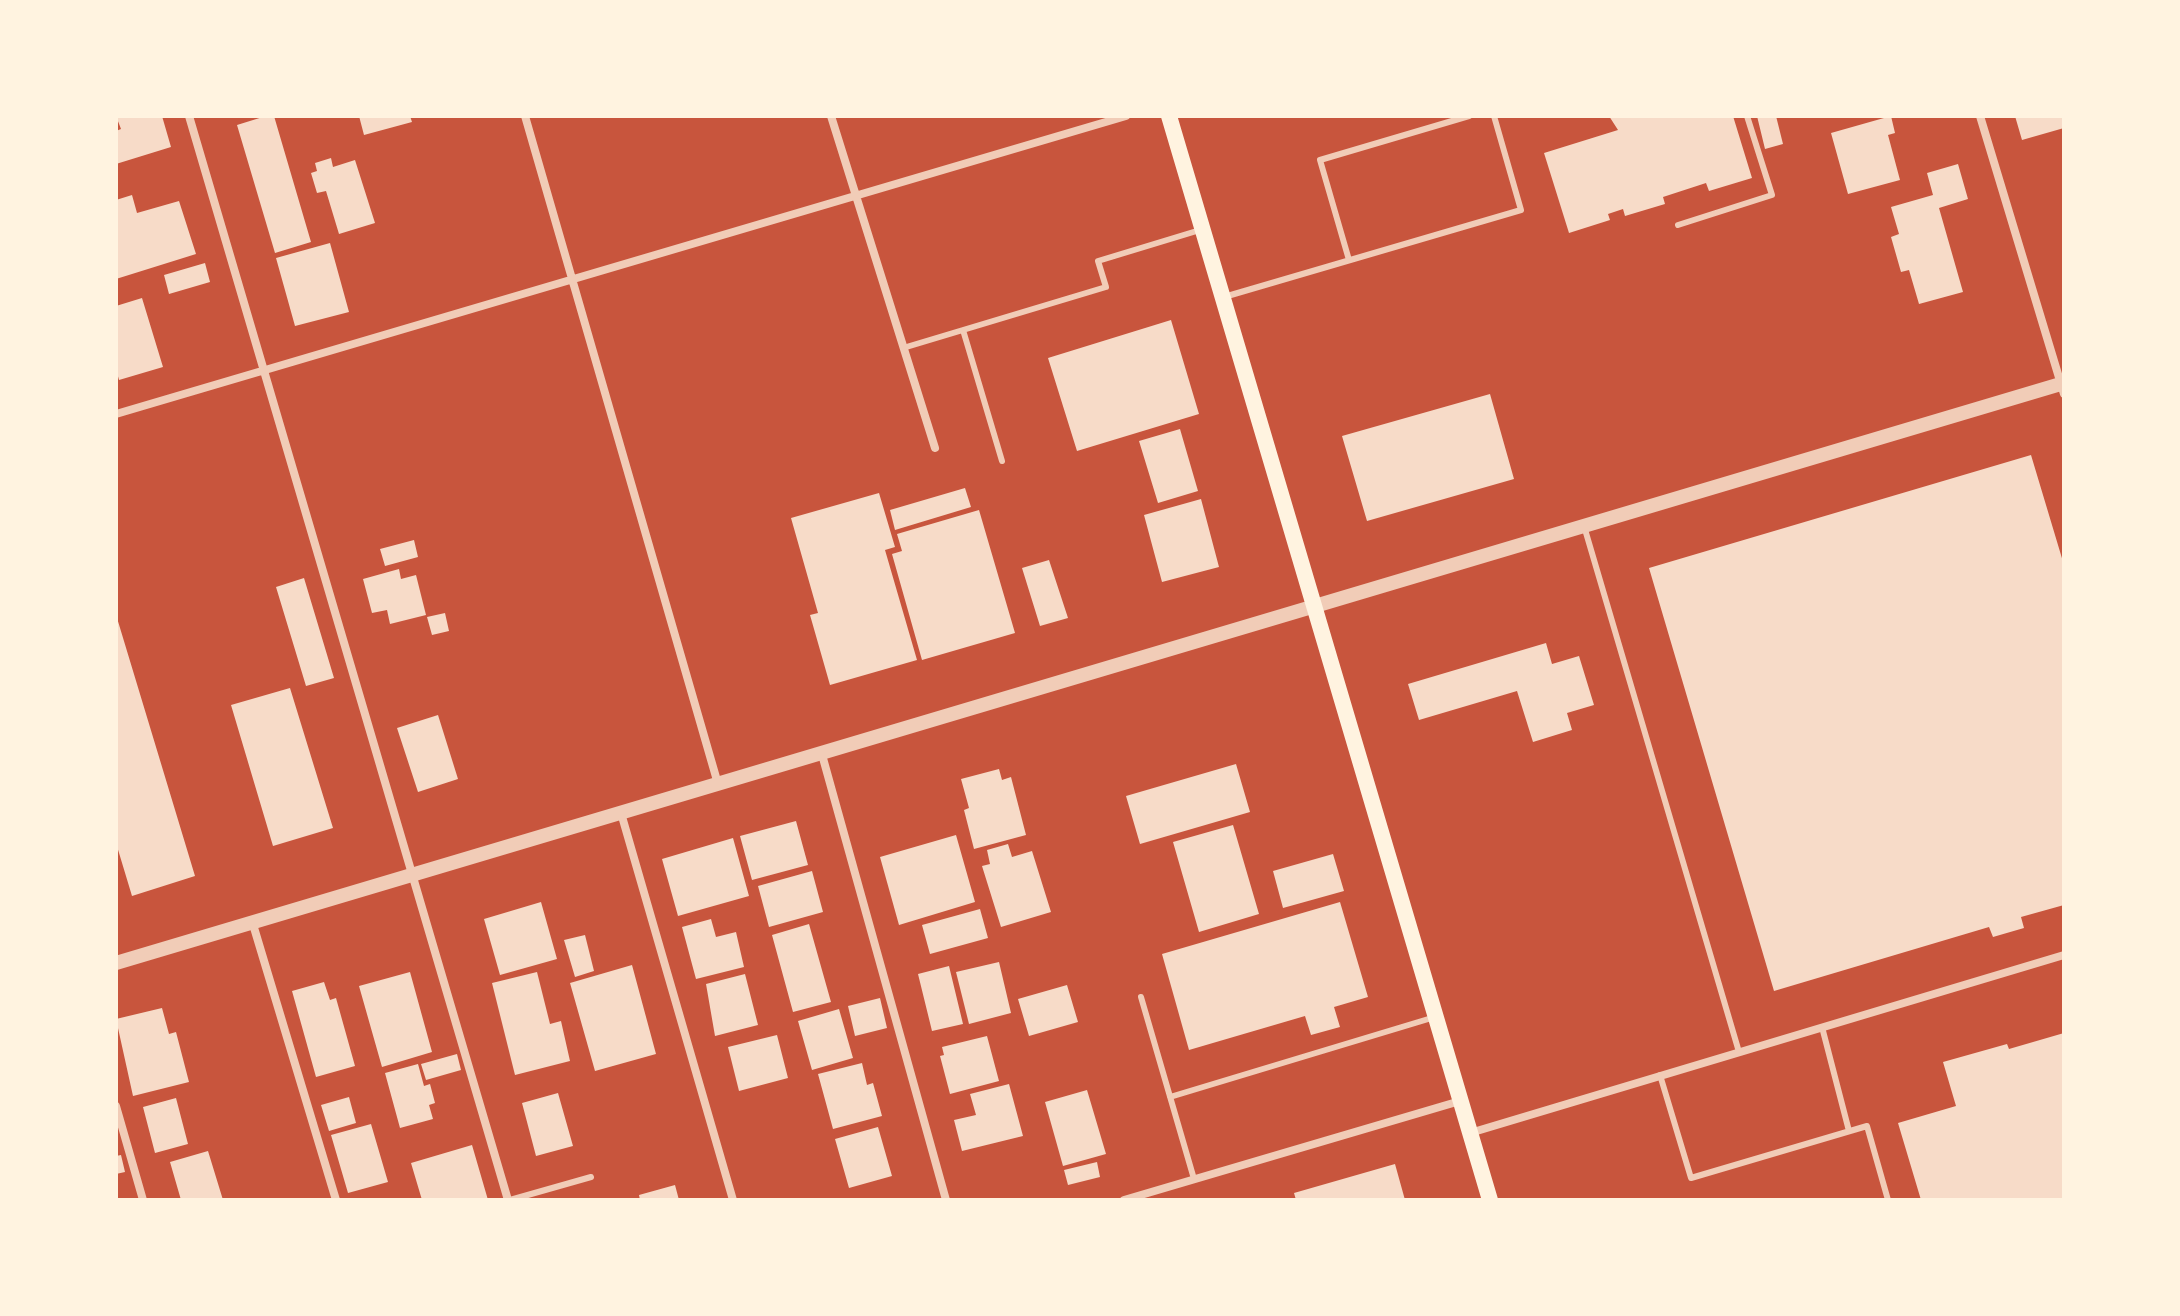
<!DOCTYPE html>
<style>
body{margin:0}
#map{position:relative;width:2180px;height:1316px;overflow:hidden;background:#c8553d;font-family:"Open Sans",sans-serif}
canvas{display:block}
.frame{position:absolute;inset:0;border:118px solid #fff3e0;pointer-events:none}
</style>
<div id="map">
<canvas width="2180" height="1316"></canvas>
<div class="frame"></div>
</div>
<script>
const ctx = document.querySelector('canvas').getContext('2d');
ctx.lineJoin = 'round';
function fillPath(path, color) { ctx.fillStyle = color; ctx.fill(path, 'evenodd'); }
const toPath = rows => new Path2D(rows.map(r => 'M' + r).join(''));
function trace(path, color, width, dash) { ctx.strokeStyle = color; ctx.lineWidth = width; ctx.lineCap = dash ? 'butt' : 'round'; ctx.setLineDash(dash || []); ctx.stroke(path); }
fillPath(toPath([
 [116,116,162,116,171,147,116,164,116,131,121,129],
 [266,116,274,116,311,242,275,253,237,125],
 [359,116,410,116,412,122,364,135],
 [1609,116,1733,116,1752,178,1709,191,1706,183,1663,197,1665,204,1625,216,1623,209,1608,214,1610,220,1569,233,1544,153,1618,130],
 [1757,116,1776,116,1783,144,1765,149],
 [1891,116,1895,133,1888,135,1900,180,1848,194,1831,133],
 [2015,116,2064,116,2064,128,2022,140],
 [331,158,333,167,355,160,375,223,339,234,326,191,317,193,311,173,317,171,315,163],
 [1958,164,1968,199,1939,208,1963,292,1919,304,1909,270,1901,272,1891,237,1899,234,1891,207,1933,195,1927,173],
 [132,195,137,213,179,201,196,254,116,279,116,200],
 [330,243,349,312,295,326,276,258],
 [205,263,210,282,169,294,164,275],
 [142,298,163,367,119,380,116,369,116,306],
 [1171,320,1199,414,1077,451,1048,358],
 [1490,394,1514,479,1367,521,1342,436],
 [1180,429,1198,491,1158,503,1139,441],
 [2031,455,2064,565,2064,905,2021,917,2024,928,1993,937,1989,927,1774,991,1649,568],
 [965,488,971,507,895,530,890,510],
 [879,493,895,547,885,550,917,660,830,685,810,615,818,613,791,518],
 [1201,499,1219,567,1162,582,1144,515],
 [979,510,1015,633,922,660,892,554,902,551,897,534],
 [414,540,418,557,385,566,380,549],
 [1049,560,1068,618,1040,626,1022,568],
 [399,569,401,579,416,575,426,615,390,624,387,610,372,613,363,579],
 [304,578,334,678,306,686,276,587],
 [445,613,449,631,432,635,427,617],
 [117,618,195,876,132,896,116,843],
 [1546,643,1552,664,1579,656,1594,705,1567,713,1572,730,1533,742,1517,691,1419,720,1408,684],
 [290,688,333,828,273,846,231,705],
 [438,715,458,779,418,792,397,728],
 [1236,764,1250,812,1140,844,1126,796],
 [999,769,1002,780,1011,777,1026,835,974,849,964,810,969,808,961,779],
 [796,821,808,865,752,880,740,836],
 [1233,825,1259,914,1199,932,1173,842],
 [956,835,975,902,899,925,880,857],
 [733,838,749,896,678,916,662,859],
 [1008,844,1012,857,1032,851,1051,912,1001,927,982,866,990,864,987,850],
 [1333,854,1344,891,1283,908,1273,871],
 [812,871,823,912,769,927,758,886],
 [541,902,557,959,500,975,484,919],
 [1340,902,1368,997,1334,1007,1340,1027,1311,1035,1305,1016,1189,1050,1162,954],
 [980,909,988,938,930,954,922,925],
 [711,919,716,937,736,932,744,967,696,979,682,927],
 [809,924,831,1002,793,1012,772,935],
 [585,935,594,971,575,977,564,940],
 [999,962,1011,1013,969,1024,956,972],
 [632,965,656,1054,595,1071,570,983],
 [949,966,963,1024,932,1031,918,974],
 [410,972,432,1052,382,1067,359,986],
 [537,972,550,1024,561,1021,570,1061,515,1075,492,983],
 [745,974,758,1025,715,1036,706,984],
 [324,982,330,1000,336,998,355,1066,316,1077,292,991],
 [1067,985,1078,1022,1029,1036,1018,999],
 [880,998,887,1028,855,1036,848,1006],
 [162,1008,169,1034,176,1032,189,1082,133,1096,116,1019],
 [839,1009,853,1058,812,1070,798,1021],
 [2064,1033,2064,1200,1921,1200,1898,1123,1956,1106,1943,1062,2007,1044,2009,1049],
 [777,1035,788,1078,739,1091,728,1047],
 [987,1036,999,1081,950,1094,940,1056,944,1055,942,1047],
 [457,1054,461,1070,426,1080,421,1064],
 [862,1063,867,1085,873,1083,882,1116,833,1129,818,1074],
 [418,1064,424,1086,430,1084,435,1103,429,1105,433,1119,400,1128,385,1073],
 [1009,1084,1023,1136,962,1151,954,1120,976,1115,970,1094],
 [1087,1090,1106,1154,1063,1166,1045,1102],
 [558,1093,573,1146,536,1156,522,1103],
 [349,1097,356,1123,329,1131,321,1105],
 [176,1098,188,1144,155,1153,143,1107],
 [371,1124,388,1182,348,1193,331,1135],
 [878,1127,892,1176,849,1188,835,1139],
 [472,1145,488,1200,422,1200,411,1163],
 [208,1151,223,1200,181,1200,170,1162],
 [121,1155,125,1172,116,1174,116,1156],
 [1097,1162,1100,1177,1068,1185,1064,1170],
 [1395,1164,1405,1200,1296,1200,1294,1193],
 [675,1185,679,1200,640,1200,639,1195]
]), '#f7dbc8');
trace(toPath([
 [1678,225,1772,195,1747,116],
 [1349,260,1320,160,1469,116],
 [1224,297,1521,210,1494,116],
 [903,348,963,330],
 [1002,461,963,330,1106,287,1098,261,1200,230],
 [1584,526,1739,1052],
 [1141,997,1194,1179],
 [1822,1027,1849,1131],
 [1660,1075,1691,1178,1867,1126,1888,1200],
 [1170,1097,1435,1017],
 [510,1200,591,1177]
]), '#f1ccb7', 6);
trace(toPath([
 [189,116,508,1200],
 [525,116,718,784],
 [831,116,935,448],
 [1980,116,2064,394],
 [116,414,1126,116],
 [821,751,946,1200],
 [621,813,733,1200],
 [252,921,336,1200],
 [116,1106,143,1200],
 [1470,1133,2064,955],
 [1124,1200,1460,1101]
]), '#f1ccb7', 8);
trace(toPath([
 [116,963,2064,383]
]), '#f1ccb7', 14);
trace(toPath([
 [1169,116,1490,1200]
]), '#fff3e0', 16);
</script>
